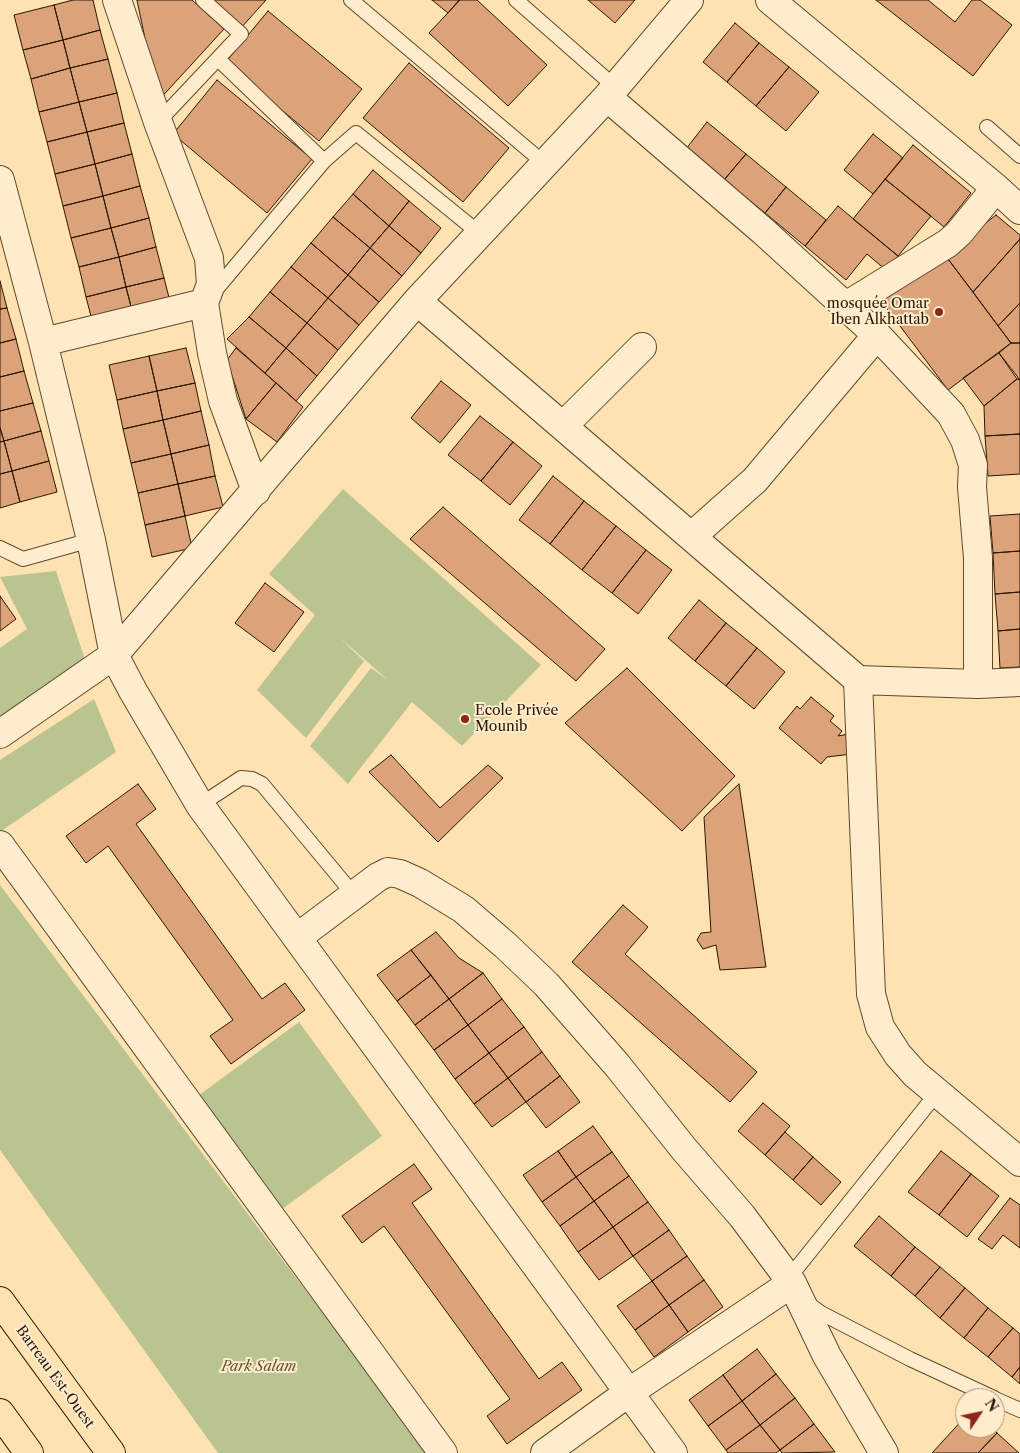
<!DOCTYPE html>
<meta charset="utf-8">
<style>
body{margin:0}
#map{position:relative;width:1020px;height:1453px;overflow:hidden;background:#fee2b2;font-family:"Libre Caslon Text",serif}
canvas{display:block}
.north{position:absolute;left:955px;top:1388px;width:50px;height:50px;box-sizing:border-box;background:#feeccd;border:1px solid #aa977c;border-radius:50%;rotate:56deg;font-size:14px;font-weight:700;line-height:20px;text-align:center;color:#2b1702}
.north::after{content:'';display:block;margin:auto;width:18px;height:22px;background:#8f2418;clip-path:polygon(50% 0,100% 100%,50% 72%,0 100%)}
</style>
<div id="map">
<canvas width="1020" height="1453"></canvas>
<div class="north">N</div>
</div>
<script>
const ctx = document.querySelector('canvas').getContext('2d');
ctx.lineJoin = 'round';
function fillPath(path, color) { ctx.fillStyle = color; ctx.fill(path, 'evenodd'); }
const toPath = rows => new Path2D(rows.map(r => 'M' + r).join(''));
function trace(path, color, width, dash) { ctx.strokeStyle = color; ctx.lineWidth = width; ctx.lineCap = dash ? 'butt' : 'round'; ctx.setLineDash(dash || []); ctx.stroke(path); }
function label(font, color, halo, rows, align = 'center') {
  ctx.font = font + ' "Libre Caslon Text",serif'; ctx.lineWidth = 4; ctx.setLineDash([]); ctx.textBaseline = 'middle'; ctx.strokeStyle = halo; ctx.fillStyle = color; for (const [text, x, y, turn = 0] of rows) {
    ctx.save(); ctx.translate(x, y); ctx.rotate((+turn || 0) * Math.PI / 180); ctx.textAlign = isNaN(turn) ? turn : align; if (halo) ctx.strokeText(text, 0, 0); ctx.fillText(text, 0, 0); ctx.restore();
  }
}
fillPath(toPath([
 [343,489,541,665,462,746,412,702,348,784,310,746,371,668,388,680,338,636,364,661,306,738,257,690,315,615,269,574],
 [56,571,85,660,0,720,0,648,27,629,0,577],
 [94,699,116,752,0,832,0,760],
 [0,885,428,1453,218,1453,0,1150],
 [299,1022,382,1136,278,1212,195,1098]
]), '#bac490');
const building = toPath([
 [73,0,93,0,100,30,63,40,54,5,73,0],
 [137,0,192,0,224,29,158,101,137,0],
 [208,0,266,0,240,29,208,0],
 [432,0,459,0,448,13,432,0],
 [460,0,477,0,547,65,508,106,429,33,460,0],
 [588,0,635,0,615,23,588,0],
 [876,0,928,0,955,22,972,0,980,0,1012,25,973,76,876,0],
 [54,5,63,40,23,50,14,15,54,5],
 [268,11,362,89,319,141,225,63,268,11],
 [735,23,759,43,727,82,703,62,735,23],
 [100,30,108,59,70,68,63,40,100,30],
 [63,40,70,68,31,79,23,50,63,40],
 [759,43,789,67,756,106,727,82,759,43],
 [108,59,117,93,79,102,70,68,108,59],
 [409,63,509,148,463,202,363,118,409,63],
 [789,67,819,92,786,131,756,106,789,67],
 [70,68,79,102,39,112,31,79,70,68],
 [217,80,312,159,267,213,173,134,217,80],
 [117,93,124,123,87,132,79,102,117,93],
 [79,102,87,132,47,142,39,112,79,102],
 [707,122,746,154,724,180,686,149,707,122],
 [124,123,132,154,95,164,87,132,124,123],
 [87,132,95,164,55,174,47,142,87,132],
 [873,134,903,158,873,194,844,170,873,134],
 [913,145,971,193,944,227,885,179,913,145],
 [132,154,140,186,103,196,95,164,132,154],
 [746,154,786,187,765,213,724,180,746,154],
 [95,164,103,196,63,206,55,174,95,164],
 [373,170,409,201,389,226,353,194,373,170],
 [885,179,931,216,898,256,853,219,885,179],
 [140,186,149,218,111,228,103,196,140,186],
 [786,187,826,220,805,246,765,213,786,187],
 [353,194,389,226,370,248,333,217,353,194],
 [103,196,111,228,71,238,63,206,103,196],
 [409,201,441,228,421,253,389,226,409,201],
 [838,206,898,256,886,270,867,254,846,280,805,246,838,206],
 [996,215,1020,235,1020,239,973,292,945,255,996,215],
 [333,217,370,248,348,275,311,243,333,217],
 [149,218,156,247,119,257,111,228,149,218],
 [389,226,421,253,402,276,370,248,389,226],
 [111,228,119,257,79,267,71,238,111,228],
 [1020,239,1020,303,998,326,973,292,1020,239],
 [311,243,348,275,328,298,291,267,311,243],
 [156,247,164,278,126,287,119,257,156,247],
 [370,248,402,276,379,302,348,275,370,248],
 [945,255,1011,343,948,390,879,298,945,255],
 [119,257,126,287,86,297,79,267,119,257],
 [291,267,328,298,307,323,270,292,291,267],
 [348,275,379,302,359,325,328,298,348,275],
 [164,278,172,309,134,318,126,287,164,278],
 [0,281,7,308,0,309,0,281],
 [126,287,134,318,94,328,86,297,126,287],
 [270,292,307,323,286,348,249,317,270,292],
 [328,298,359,325,338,350,307,323,328,298],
 [1020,303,1020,343,1011,343,998,326,1020,303],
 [7,308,16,339,0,343,0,309,7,308],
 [249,317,286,348,265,373,227,339,249,317],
 [307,323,338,350,317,376,286,348,307,323],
 [16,339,24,371,0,377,0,343,16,339],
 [1011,343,1020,343,1020,380,999,353,1011,343],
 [186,348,195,383,157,391,149,356,186,348],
 [236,348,276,383,246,419,227,360,236,348],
 [286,348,317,376,296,401,265,373,286,348],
 [999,353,1017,379,984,406,963,378,999,353],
 [149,356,157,391,117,400,109,365,149,356],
 [24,371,33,403,0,411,0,377,24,371],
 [1017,379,1020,380,1020,434,985,436,984,406,1017,379],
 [441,381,471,405,440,443,411,418,441,381],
 [195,383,201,411,163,420,157,391,195,383],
 [276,383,303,407,277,442,246,419,276,383],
 [157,391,163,420,123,429,117,400,157,391],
 [33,403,41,431,4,441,0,428,0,411,33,403],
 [201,411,209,445,171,454,163,420,201,411],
 [480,416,513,442,481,481,448,455,480,416],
 [163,420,171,454,131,463,123,429,163,420],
 [0,428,4,441,0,442,0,428],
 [41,431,49,461,12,471,4,441,41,431],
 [1020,434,1020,474,988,476,985,436,1020,434],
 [4,441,12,471,0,474,0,442,4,441],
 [513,442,542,466,510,505,481,481,513,442],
 [209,445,215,476,178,484,171,454,209,445],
 [171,454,178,484,138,493,131,463,171,454],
 [49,461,57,492,20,502,12,471,49,461],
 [12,471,20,502,0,508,0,474,12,471],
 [215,476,223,507,185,516,178,484,215,476],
 [553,476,584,501,550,544,519,520,553,476],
 [178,484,185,516,145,525,138,493,178,484],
 [584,501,616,526,582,570,550,544,584,501],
 [443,507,605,649,576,681,410,539,443,507],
 [1020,514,1020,551,993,553,990,516,1020,514],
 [185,516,192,548,152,557,145,525,185,516],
 [616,526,646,550,612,593,582,570,616,526],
 [646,550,672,570,638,614,612,593,646,550],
 [1020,551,1020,592,995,594,993,553,1020,551],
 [265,583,304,612,274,652,235,623,265,583],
 [1020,592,1020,629,998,631,995,594,1020,592],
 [0,596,16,619,0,631,0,596],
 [699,600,726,623,695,661,668,638,699,600],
 [726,623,757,648,726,686,695,661,726,623],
 [1020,629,1020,667,1000,668,998,631,1020,629],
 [757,648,785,672,754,709,726,686,757,648],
 [627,668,735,776,682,831,565,723,627,668],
 [811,697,834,716,830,721,842,731,838,736,849,734,852,754,827,757,821,764,779,728,797,706,800,709,811,697],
 [391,755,440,808,488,765,503,778,438,842,369,772,391,755],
 [138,784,156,809,136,824,262,999,285,983,305,1010,231,1064,210,1036,233,1020,108,846,86,863,66,836,138,784],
 [739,784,766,967,720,970,716,945,703,949,697,940,701,933,711,932,704,817,739,784],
 [623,905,648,927,625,954,757,1072,730,1102,572,962,623,905],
 [436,932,459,958,483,973,449,999,411,950,436,932],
 [411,950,431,975,397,1001,377,975,411,950],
 [483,973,502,999,468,1025,449,999,483,973],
 [431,975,449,999,415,1025,397,1001,431,975],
 [449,999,468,1025,434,1050,415,1025,449,999],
 [502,999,524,1027,489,1053,468,1025,502,999],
 [468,1025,489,1053,455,1079,434,1050,468,1025],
 [524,1027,542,1052,508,1078,489,1053,524,1027],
 [542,1052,560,1076,526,1102,508,1078,542,1052],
 [489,1053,508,1078,474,1104,455,1079,489,1053],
 [560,1076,580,1102,546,1128,526,1102,560,1076],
 [508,1078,526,1102,492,1127,474,1104,508,1078],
 [763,1103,790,1126,765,1155,738,1131,763,1103],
 [593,1126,612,1152,576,1177,558,1151,593,1126],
 [785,1132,813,1157,793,1180,765,1155,785,1132],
 [558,1151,576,1177,542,1202,523,1175,558,1151],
 [941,1151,971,1174,939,1215,908,1192,941,1151],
 [612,1152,629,1176,594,1201,576,1177,612,1152],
 [813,1157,841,1182,821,1205,793,1180,813,1157],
 [414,1164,432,1189,412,1203,539,1379,562,1362,582,1390,507,1444,487,1416,510,1399,384,1226,362,1243,342,1216,414,1164],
 [971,1174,999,1196,967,1237,939,1215,971,1174],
 [629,1176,648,1202,613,1227,594,1201,629,1176],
 [576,1177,594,1201,560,1226,542,1202,576,1177],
 [1010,1198,1020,1205,1020,1248,1003,1235,992,1249,978,1239,1010,1198],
 [594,1201,613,1227,578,1252,560,1226,594,1201],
 [648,1202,669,1230,633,1256,613,1227,648,1202],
 [879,1216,915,1247,891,1276,854,1246,879,1216],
 [613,1227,633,1256,599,1280,578,1252,613,1227],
 [669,1230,687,1256,652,1281,633,1256,669,1230],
 [915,1247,940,1267,915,1296,891,1276,915,1247],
 [687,1256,704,1280,669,1305,652,1281,687,1256],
 [940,1267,965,1288,940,1318,915,1296,940,1267],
 [704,1280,723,1307,688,1332,669,1305,704,1280],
 [652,1281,669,1305,635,1330,617,1306,652,1281],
 [965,1288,988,1308,964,1338,940,1318,965,1288],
 [669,1305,688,1332,654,1357,635,1330,669,1305],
 [988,1308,1013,1328,988,1357,964,1338,988,1308],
 [1013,1328,1020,1334,1020,1367,1012,1377,988,1357,1013,1328],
 [757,1349,776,1374,742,1401,723,1375,757,1349],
 [1020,1367,1020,1384,1012,1377,1020,1367],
 [776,1374,795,1398,760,1425,742,1401,776,1374],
 [723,1375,742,1401,708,1426,689,1400,723,1375],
 [795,1398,814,1424,780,1450,760,1425,795,1398],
 [742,1401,760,1425,726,1450,708,1426,742,1401],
 [965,1417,965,1428,991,1428,997,1433,978,1453,932,1453,965,1417],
 [814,1424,835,1452,782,1453,780,1450,814,1424],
 [760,1425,780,1450,776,1453,728,1453,726,1450,760,1425],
 [997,1433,1019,1453,978,1453,997,1433]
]);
fillPath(building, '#dca27a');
trace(building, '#2b1702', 1);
const service = toPath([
 [351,0,544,163],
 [516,0,614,86],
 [219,60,324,161],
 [158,122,241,34,203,0],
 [987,127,1020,156],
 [213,293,324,161,356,133,479,233],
 [0,548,23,559,91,540],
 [200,805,241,778,252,779,262,784,354,895],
 [788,1279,937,1093],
 [807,1303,821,1313,910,1359,994,1398],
 [995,1399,1020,1410]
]);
const minor = toPath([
 [117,0,158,122,209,258,211,284,204,303,212,353,223,401,256,491],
 [770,0,996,188,1020,210],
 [607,97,763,231,877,335,951,414,965,440,973,465,972,487,978,558,978,684],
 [0,180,43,342,91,540,114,655,133,691,200,805,673,1453],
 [417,301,858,680,978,684,1020,682],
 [846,306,948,243,959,233,996,188],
 [43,342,204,303],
 [563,426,642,347],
 [692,536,755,480,877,335],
 [858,680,871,994,880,1027,898,1055,915,1074,1020,1162],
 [0,734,114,655,417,301,607,97,689,0],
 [0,845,443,1453],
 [298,937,378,877,388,872,400,874,420,883,463,909,505,945,546,984,617,1065,684,1149,742,1216,792,1283,827,1356,884,1453],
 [545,1453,628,1393,792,1283]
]);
const primary = toPath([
 [0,1301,111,1453],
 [0,1413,29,1453]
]);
trace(service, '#604a2e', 16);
trace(minor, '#604a2e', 30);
trace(primary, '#2b1702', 30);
trace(service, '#feeccd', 14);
trace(minor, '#feeccd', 28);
trace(primary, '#fee2b2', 28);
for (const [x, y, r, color] of [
 [939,312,5,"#8f2418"],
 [465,719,5,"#8f2418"]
]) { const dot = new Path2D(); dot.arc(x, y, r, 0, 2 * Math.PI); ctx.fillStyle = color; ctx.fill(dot); trace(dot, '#feeccd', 2); }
label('14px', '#2b1702', '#feeccd', [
 ["mosquée Omar",929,304],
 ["Iben Alkhattab",929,320],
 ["Ecole Privée",475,711,"left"],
 ["Mounib",475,727,"left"]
], 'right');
label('italic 14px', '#5d5434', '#feeccd', [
 ["Park Salam",259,1367]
]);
label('14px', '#2b1702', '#feeccd', [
 ["Barreau Est-Ouest",55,1377,54]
]);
</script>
